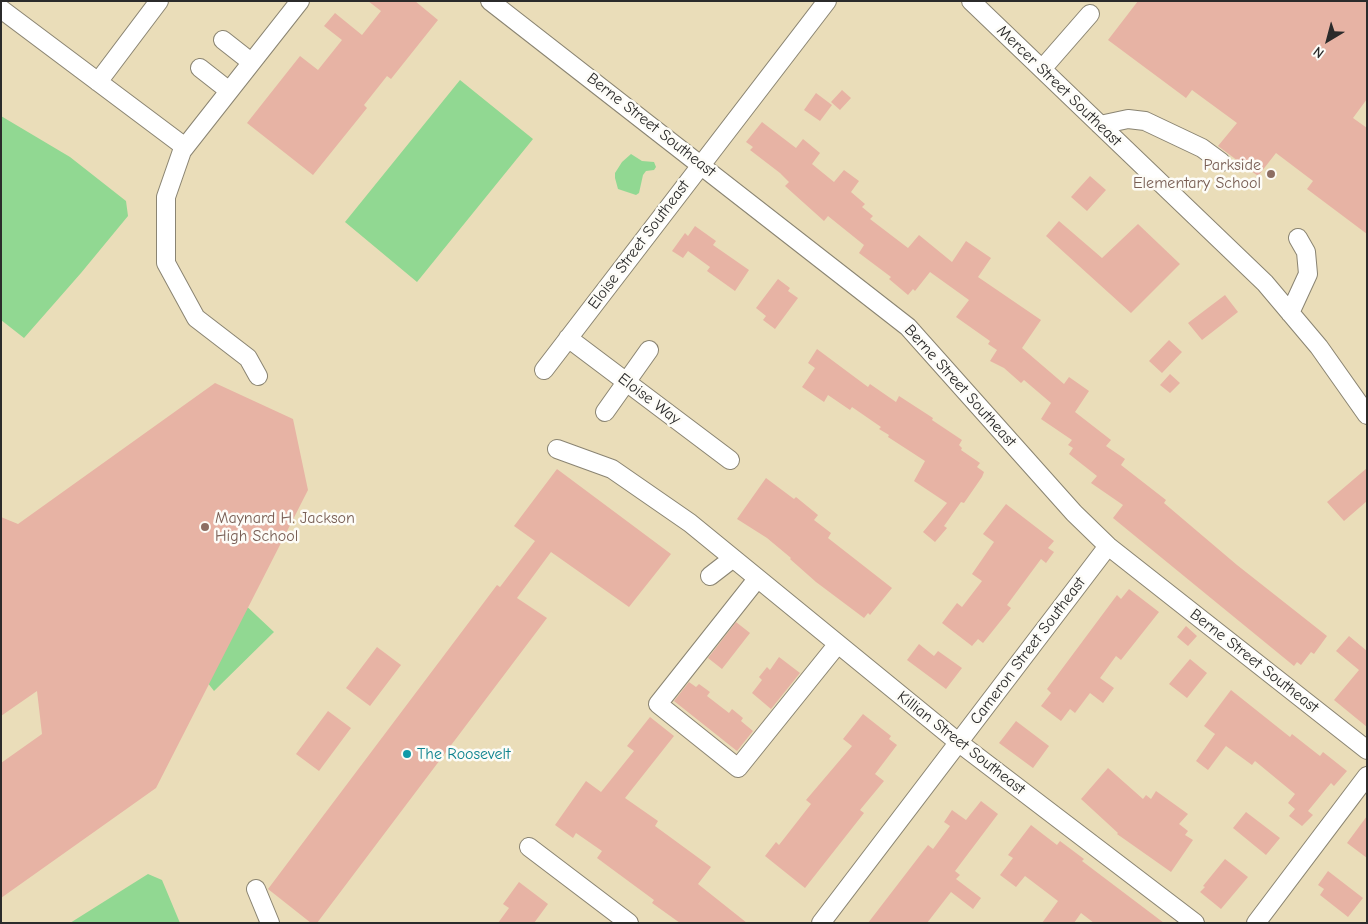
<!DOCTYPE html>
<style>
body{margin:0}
#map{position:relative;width:1368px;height:924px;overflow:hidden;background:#eaddb9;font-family:"Comic Neue",sans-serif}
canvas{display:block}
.frame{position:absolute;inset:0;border:2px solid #2b2b2b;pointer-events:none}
.north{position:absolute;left:1303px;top:15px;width:50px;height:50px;-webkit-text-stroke:4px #fdfcf7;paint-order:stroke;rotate:217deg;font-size:14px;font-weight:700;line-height:20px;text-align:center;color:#2b2b2b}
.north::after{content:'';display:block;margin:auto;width:18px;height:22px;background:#2b2b2b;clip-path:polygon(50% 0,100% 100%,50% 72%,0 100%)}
</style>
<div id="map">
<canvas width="1368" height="924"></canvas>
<div class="frame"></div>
<div class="north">N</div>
</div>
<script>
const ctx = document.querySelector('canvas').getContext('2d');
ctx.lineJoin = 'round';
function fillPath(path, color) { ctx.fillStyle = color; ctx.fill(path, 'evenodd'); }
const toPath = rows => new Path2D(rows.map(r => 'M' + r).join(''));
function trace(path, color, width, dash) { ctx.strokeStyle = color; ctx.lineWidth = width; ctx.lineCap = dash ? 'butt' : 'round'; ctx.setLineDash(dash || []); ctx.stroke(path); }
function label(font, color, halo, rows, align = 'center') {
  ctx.font = font + ' "Comic Neue",sans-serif'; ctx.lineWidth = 5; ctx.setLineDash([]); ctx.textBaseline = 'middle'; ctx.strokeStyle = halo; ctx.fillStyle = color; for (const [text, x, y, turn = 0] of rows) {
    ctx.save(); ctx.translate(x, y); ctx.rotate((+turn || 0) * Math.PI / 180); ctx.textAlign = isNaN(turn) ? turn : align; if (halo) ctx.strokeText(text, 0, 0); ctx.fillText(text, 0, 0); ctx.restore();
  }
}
fillPath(toPath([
 [460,80,533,139,417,282,345,222],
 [1,116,70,157,126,201,128,216,81,273,24,338,1,320],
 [631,154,642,161,654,162,656,167,654,170,646,171,643,175,639,193,636,195,618,189,615,178,615,173,622,162],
 [224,585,274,632,214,691,172,637],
 [148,874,162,880,180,923,70,923]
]), '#91d892');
fillPath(toPath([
 [368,1,415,1,438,20,391,79,387,76,364,105,367,108,313,175,247,123,300,56,318,70,342,40,324,26,335,13,362,35,381,11],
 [1138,1,1367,1,1367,99,1353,118,1367,128,1367,234,1307,189,1313,181,1276,153,1258,176,1218,146,1237,123,1192,90,1186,98,1108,40],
 [842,90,851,98,840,110,831,102],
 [816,93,832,105,820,121,804,110],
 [762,122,796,148,803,139,820,153,812,164,834,182,844,170,859,181,851,192,865,204,862,207,873,216,870,219,908,248,919,235,952,262,966,241,991,258,978,277,1041,320,1022,348,1064,384,1069,377,1089,391,1075,412,1111,440,1106,446,1125,459,1121,465,1166,500,1164,503,1237,565,1327,636,1314,654,1311,652,1301,665,1297,662,1294,666,1113,518,1123,505,1091,483,1097,476,1069,454,1073,448,1068,445,1072,440,1041,419,1051,403,1024,380,1021,383,1004,368,990,361,997,350,988,344,990,341,956,317,969,300,930,272,915,291,913,289,908,295,889,279,891,277,859,253,864,245,828,216,824,221,785,186,789,182,780,173,750,150,753,147,746,142],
 [1090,176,1106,190,1087,211,1071,197],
 [1059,221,1102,258,1138,224,1180,264,1131,313,1046,236],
 [695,226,716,241,713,245,749,270,735,291,707,271,710,267,688,251,683,258,672,251,685,233,688,236],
 [778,279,790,288,788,291,798,298,775,329,763,320,766,316,756,308],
 [1225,295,1238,312,1202,340,1188,323],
 [1169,340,1182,352,1162,373,1149,361],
 [817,349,868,387,870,384,896,402,899,396,933,418,932,420,962,440,959,445,962,448,961,450,980,463,977,467,984,472,982,477,964,503,961,502,944,526,947,528,935,542,923,532,947,503,914,481,925,461,888,437,889,435,879,429,881,427,852,407,850,410,828,395,824,402,802,387,815,368,808,363],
 [1170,374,1180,383,1170,393,1160,385],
 [215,383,293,419,308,490,156,788,1,898,1,763,42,734,37,691,1,716,1,517,18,524],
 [1367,468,1367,501,1344,521,1327,502],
 [557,469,671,554,629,607,551,552,517,598,547,618,317,923,311,923,268,889,497,585,500,587,535,541,514,526],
 [766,478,794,499,796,497,818,515,814,520,831,533,828,538,892,588,870,615,868,613,864,618,816,582,790,559,791,558,767,538,737,519],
 [1006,504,1054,541,1048,548,1054,552,1046,563,1041,559,1007,605,1011,608,983,643,978,639,972,646,942,623,957,603,962,607,982,581,972,574,994,542,983,534],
 [1129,589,1159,612,1121,660,1116,656,1100,678,1114,688,1103,703,1090,693,1075,713,1070,709,1061,721,1041,706,1051,693,1047,689,1117,595,1121,599],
 [736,622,750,633,722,669,708,658],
 [1186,626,1197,636,1188,646,1177,637],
 [1349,636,1367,651,1367,727,1334,700,1359,670,1336,651],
 [919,644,934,656,938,651,962,668,946,689,907,660],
 [377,647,401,665,370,706,346,688],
 [779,657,800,673,771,709,752,693,762,680,759,677,767,667,770,670],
 [1190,659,1207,673,1187,698,1169,684],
 [689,682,696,687,699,684,710,692,707,696,729,713,732,709,743,718,741,721,753,731,737,751,674,701],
 [1231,690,1290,737,1292,734,1320,756,1323,752,1347,771,1334,786,1331,783,1308,811,1313,815,1302,826,1289,816,1295,809,1288,803,1295,794,1255,761,1252,765,1226,746,1208,770,1196,761,1215,734,1204,726],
 [328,711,351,728,319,771,296,754],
 [863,714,891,736,889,739,897,745,875,774,884,781,860,810,864,813,805,888,765,856,776,842,779,845,811,804,806,800,852,746,843,739],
 [650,717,674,736,625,798,658,821,655,826,711,867,698,884,747,923,680,923,652,903,654,900,597,858,602,851,576,833,573,838,555,825,586,781,601,792,634,751,627,746],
 [1016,721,1049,746,1033,768,999,743],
 [1108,768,1143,799,1146,795,1151,799,1156,791,1188,814,1179,824,1188,831,1185,835,1193,840,1171,872,1117,834,1118,833,1081,799],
 [981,801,998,814,955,871,960,875,956,879,981,898,973,909,951,892,927,923,868,923,928,845,933,849,950,826,944,822,952,810,966,820],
 [1246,812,1280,838,1266,855,1233,828],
 [1367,816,1367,858,1347,843],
 [1031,825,1057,845,1060,841,1084,859,1082,861,1164,923,1094,923,1081,913,1074,923,1042,923,1058,901,1025,876,1016,887,1000,875,1013,858,1008,855],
 [1225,859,1248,877,1221,909,1200,892,1205,887,1203,886],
 [1328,871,1363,898,1348,917,1320,895,1324,889,1318,885],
 [519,882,548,904,534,923,498,923,509,908,503,904]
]), '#e7b3a4');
const minor = toPath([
 [490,1,908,327,1074,513,1108,546,1367,750],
 [971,1,1265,283,1319,347,1367,415],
 [1,9,185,147],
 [223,40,251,62],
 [200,68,228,90],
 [1042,69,1090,14],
 [98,82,159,1],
 [1100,125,1128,119,1145,121,1202,148,1221,162],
 [1290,313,1308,274,1306,252,1298,238],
 [568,338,730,460],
 [544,370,827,1],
 [258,376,248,358,196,318,166,263,166,197,182,151,300,1],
 [605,412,649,350],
 [557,449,612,469,690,523,958,742,1195,923],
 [710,576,732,559],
 [757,579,658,704,738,768,837,645],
 [529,847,629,923],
 [256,889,270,923],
 [821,923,1108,546],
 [1256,923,1367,776]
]);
trace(minor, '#8a8472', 20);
trace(minor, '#fff', 18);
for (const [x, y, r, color] of [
 [1271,174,5,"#8d6e63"],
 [205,527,5,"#8d6e63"],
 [407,754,5,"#0f9aa8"]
]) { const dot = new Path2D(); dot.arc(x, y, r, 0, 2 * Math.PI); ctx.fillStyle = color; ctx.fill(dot); trace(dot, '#fdfcf7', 2); }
label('16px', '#2b2b2b', '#fdfcf7', [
 ["Mercer Street Southeast",1059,86,44],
 ["Berne Street Southeast",651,125,38],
 ["Eloise Street Southeast",639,245,-53],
 ["Berne Street Southeast",960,386,48],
 ["Eloise Way",649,399,37],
 ["Cameron Street Southeast",1028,651,-53],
 ["Berne Street Southeast",1254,661,38],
 ["Killian Street Southeast",961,743,38]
]);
label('16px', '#785e54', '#fdfcf7', [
 ["Parkside",1261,165],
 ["Elementary School",1261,183],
 ["Maynard H. Jackson",215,518,"left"],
 ["High School",215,536,"left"]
], 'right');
label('16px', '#0d838f', '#fdfcf7', [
 ["The Roosevelt",417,754]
], 'left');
</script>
